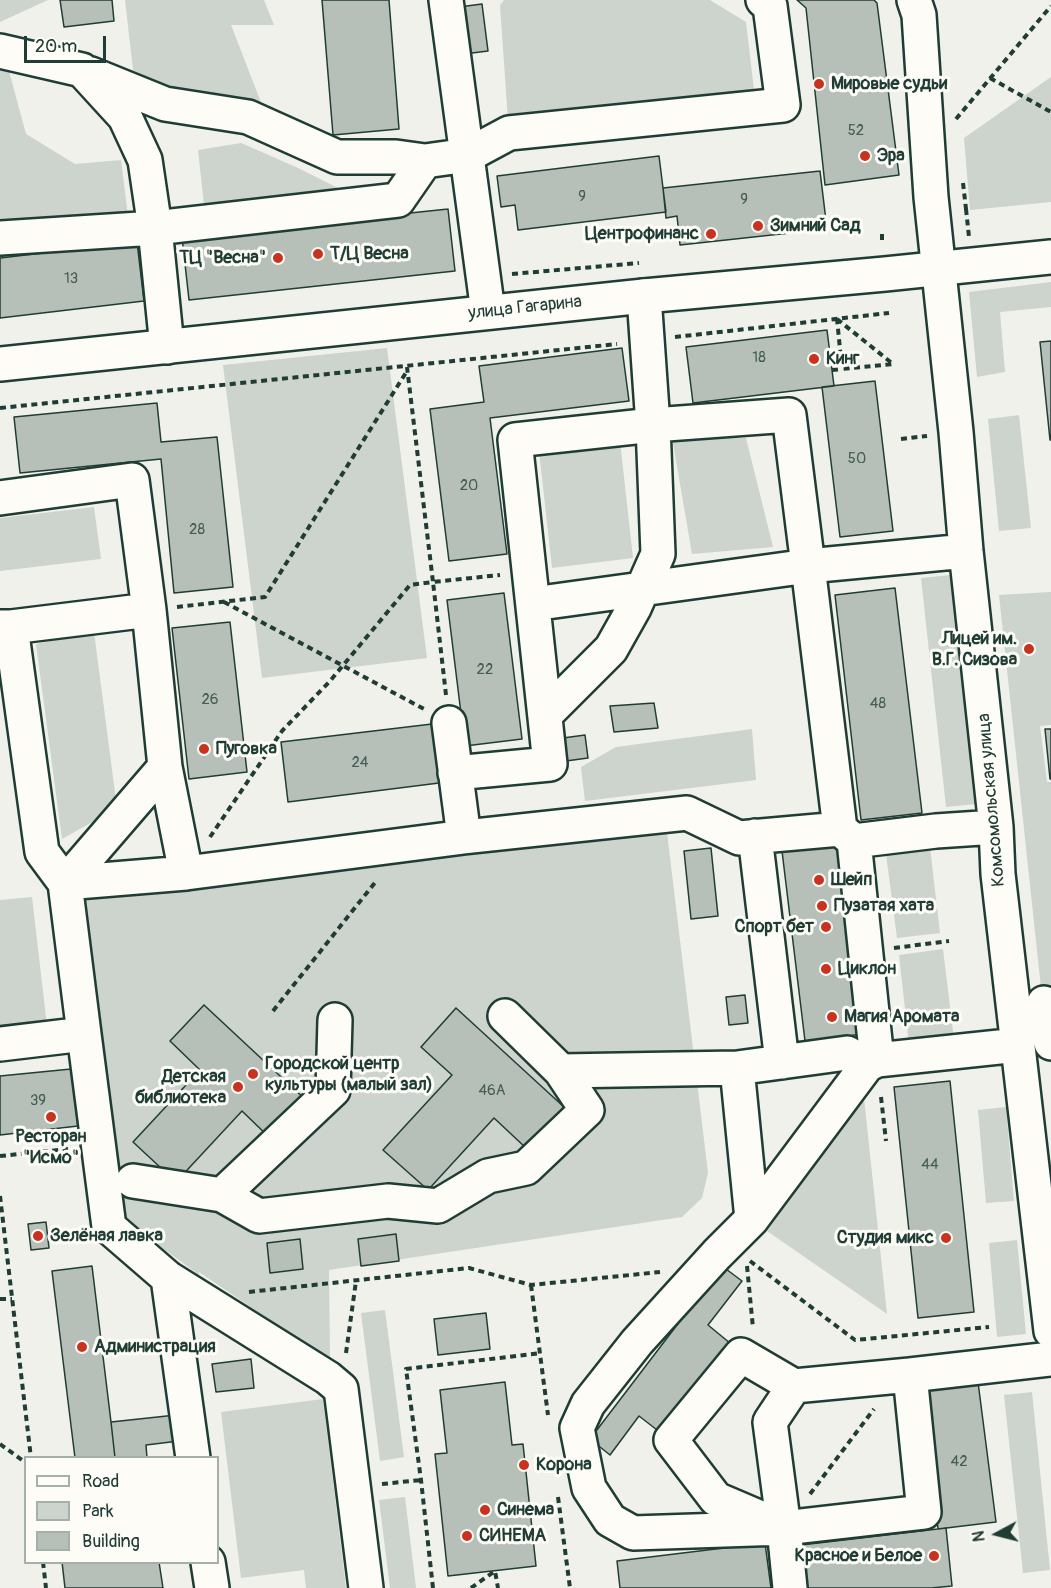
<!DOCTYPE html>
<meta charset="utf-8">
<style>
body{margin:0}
#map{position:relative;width:1051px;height:1588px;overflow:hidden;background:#f0f1eb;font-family:Pangolin,sans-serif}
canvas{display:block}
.legend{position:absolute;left:24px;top:1456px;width:195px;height:108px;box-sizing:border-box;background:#fdfcf7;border:2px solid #a4b0a9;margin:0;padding:8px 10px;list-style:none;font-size:18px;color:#1f3d34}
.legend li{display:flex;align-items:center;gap:12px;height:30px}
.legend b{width:30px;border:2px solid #a4b0a9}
.north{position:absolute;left:967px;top:1504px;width:60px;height:60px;-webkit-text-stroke:4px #fdfcf7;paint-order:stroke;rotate:263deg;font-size:16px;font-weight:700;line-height:24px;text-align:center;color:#1f3d34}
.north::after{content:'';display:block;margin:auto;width:21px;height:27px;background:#1f3d34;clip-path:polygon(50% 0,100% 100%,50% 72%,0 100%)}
.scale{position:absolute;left:24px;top:36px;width:82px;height:27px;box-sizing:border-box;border:3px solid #1f3d34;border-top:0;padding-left:8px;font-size:18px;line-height:21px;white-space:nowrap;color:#1f3d34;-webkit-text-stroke:4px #fdfcf7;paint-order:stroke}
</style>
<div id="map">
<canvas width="1051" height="1588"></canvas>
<ul class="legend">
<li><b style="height:8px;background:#fdfcf7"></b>Road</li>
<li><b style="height:16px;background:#cdd3cd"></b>Park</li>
<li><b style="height:16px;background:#b6bfb8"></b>Building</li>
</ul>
<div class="north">N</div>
<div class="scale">20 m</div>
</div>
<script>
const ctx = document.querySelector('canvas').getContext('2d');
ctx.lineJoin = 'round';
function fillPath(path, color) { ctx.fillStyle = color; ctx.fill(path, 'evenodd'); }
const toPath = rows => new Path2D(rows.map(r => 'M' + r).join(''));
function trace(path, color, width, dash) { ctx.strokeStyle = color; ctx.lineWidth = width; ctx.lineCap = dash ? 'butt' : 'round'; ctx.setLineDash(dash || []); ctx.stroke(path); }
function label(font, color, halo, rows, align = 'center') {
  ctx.font = font + ' Pangolin,sans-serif'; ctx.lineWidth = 6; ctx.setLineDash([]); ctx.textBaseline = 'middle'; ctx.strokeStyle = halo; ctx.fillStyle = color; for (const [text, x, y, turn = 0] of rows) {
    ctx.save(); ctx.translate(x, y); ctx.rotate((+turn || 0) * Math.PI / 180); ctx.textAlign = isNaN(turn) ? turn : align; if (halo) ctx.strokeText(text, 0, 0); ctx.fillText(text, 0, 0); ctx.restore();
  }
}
fillPath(toPath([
 [0,0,48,0,0,22],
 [125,0,264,0,274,25,231,25,262,105,175,95,133,70],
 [504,0,710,0,746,22,754,90,508,121,500,5],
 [0,68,9,71,26,134,75,164,121,160,128,216,0,230],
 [1051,77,1051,202,970,210,964,138],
 [241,143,296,167,344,191,204,205,198,150],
 [1051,282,1051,307,1000,312,1005,372,977,377,969,292],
 [387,348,427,658,262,678,223,365],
 [1019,415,1031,528,999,531,988,419],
 [672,437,746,438,773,547,692,554],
 [620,441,633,558,552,568,539,451],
 [94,507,101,559,0,571,0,518],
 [951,575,976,804,946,807,921,578],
 [1051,592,1051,725,1040,726,1047,782,1051,782,1051,987,1041,988,999,595],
 [94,632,117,808,62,839,36,644],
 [752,729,756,780,585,801,581,767,616,747],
 [666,824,708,1173,702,1198,682,1217,329,1270,330,1361,199,1272,199,1275,126,1221,107,1076,101,1068,84,896],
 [930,847,940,933,897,938,886,854],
 [32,897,47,1026,0,1031,0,900],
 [943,949,954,1040,909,1045,899,955],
 [864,1098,887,1314,767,1231],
 [1006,1107,1014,1201,986,1203,978,1110],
 [1017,1240,1026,1334,997,1337,989,1243],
 [385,1310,404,1457,380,1461,361,1313],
 [1032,1392,1050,1570,1023,1573,1004,1395],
 [323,1399,346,1588,306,1588,304,1570,241,1578,221,1412],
 [405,1497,416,1588,390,1588,379,1500]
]), '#cdd3cd');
const building = toPath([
 [60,0,112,0,114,21,64,27,60,0],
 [322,0,389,0,399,129,333,135,322,0],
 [797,0,874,0,877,3,899,175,825,185,806,8,797,0],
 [482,4,488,51,464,54,459,7,482,4],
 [659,156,666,212,518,230,515,205,501,207,497,176,659,156],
 [820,171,827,229,680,245,677,216,666,218,663,188,820,171],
 [448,209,455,271,189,300,182,237,448,209],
 [137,242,144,301,0,318,0,258,137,242],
 [827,330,834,386,693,403,686,347,827,330],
 [1051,341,1051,440,1050,440,1040,342,1051,341],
 [622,348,629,401,490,418,507,554,449,561,430,409,484,402,479,366,622,348],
 [875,381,893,531,840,537,822,387,875,381],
 [157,403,161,442,217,437,233,587,174,593,161,459,20,473,14,417,157,403],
 [895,588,922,813,861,820,835,595,895,588],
 [504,593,522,739,465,746,447,600,504,593],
 [230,622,247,772,189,779,172,628,230,622],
 [654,703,658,728,614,732,610,706,654,703],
 [432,724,439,783,288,802,281,742,432,724],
 [1045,729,1051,729,1051,779,1050,779,1045,729],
 [585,735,588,758,566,761,563,738,585,735],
 [840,844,863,1034,805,1041,782,851,840,844],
 [711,848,718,916,691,919,684,851,711,848],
 [745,995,748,1023,729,1025,726,997,745,995],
 [204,1005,309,1103,273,1141,242,1111,176,1182,133,1142,200,1070,170,1041,204,1005],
 [456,1008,564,1107,526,1148,494,1118,428,1190,383,1150,452,1075,421,1047,456,1008],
 [71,1069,78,1126,0,1135,0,1076,71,1069],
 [950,1081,974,1312,918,1318,894,1087,950,1081],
 [46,1222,49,1248,31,1250,28,1224,46,1222],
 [396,1234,399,1261,361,1266,358,1239,396,1234],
 [300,1239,303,1269,270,1273,267,1243,300,1239],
 [92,1266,111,1422,115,1458,75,1458,52,1271,92,1266],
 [722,1266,742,1281,708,1325,736,1348,666,1437,639,1416,610,1455,590,1439,722,1266],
 [486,1313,490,1349,438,1355,434,1319,486,1313],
 [251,1359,254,1388,216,1392,212,1364,251,1359],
 [505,1382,512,1445,523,1444,536,1566,448,1576,435,1454,447,1453,440,1390,505,1382],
 [978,1382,996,1522,938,1529,921,1389,978,1382],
 [176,1415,179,1441,146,1445,147,1458,115,1458,111,1422,176,1415],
 [946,1528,952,1586,931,1588,806,1588,801,1545,946,1528],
 [765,1543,771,1588,620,1588,617,1561,765,1543],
 [62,1562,159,1562,163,1588,65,1588,62,1562]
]);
fillPath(building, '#b6bfb8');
trace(building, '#1f3d34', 1.5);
const minor = toPath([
 [446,0,488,312],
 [914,0,919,15,931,197,956,432,966,551,996,827,998,874,1051,1331],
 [0,51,82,70,125,117,145,160,155,228,167,347],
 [91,74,165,104,248,117,337,157,396,157,425,161],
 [0,238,155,228,398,200,425,161,468,155,509,133,783,105,770,6,763,0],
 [0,498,132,480,149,610,165,767,186,873],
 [533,604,808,566,840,829],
 [0,627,11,627,42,852,65,883,186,873,464,837,687,813,739,838,840,829,854,841,936,831,996,827],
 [11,627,149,610],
 [546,714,611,649,634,608,658,554,653,425,644,296],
 [449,723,464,837],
 [455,773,550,764,515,440,653,425,789,415,808,566,966,551],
 [755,836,782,1062],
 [854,841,877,1060],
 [1044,1003,1051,1043],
 [505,1016,561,1071],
 [335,1020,333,1090,222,1195,259,1216,388,1201,438,1206,488,1176,526,1168,587,1110,561,1071,737,1068],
 [84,1034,65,883,165,767],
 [0,1044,84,1034,109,1227,168,1278,328,1378,341,1389,366,1588],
 [1018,1045,877,1060,867,1065,752,1219,717,1254,637,1342,588,1404,577,1428,589,1488,610,1520,633,1533,784,1528,924,1512,910,1375,1051,1359],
 [133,1181,222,1195],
 [752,1219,737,1068,847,1053,867,1065],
 [168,1278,193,1458],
 [784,1528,770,1422,794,1386],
 [208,1562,212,1588],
 [790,1588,784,1528,716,1499,671,1440,741,1355,794,1386,910,1375]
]);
const major = toPath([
 [0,364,644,296,885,274,1051,257]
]);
trace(minor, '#1f3d34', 38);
trace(major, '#1f3d34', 38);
trace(toPath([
 [990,78,1051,112],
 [956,119,1051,6],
 [963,183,966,209],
 [966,209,969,237],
 [882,234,882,243],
 [512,274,639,263],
 [837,319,893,364,842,369,837,319],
 [675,337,889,313],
 [832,370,842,369],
 [0,408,617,344],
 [901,439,927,436],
 [224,602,424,709],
 [177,607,265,597,407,371],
 [446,695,433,582,500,575],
 [210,837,282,731,330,681,410,585,433,582,407,367],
 [894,948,949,941],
 [273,1011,377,880],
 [881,1097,886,1141],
 [0,1156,68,1149],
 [0,1196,31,1458],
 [750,1261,855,1340,989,1327],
 [747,1266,753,1328],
 [531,1285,548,1415],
 [249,1292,469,1268,531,1285,660,1272],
 [0,1299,12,1299],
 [346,1353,356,1281],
 [0,1444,26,1463],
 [382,1484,421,1480],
 [810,1494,874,1409],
 [558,1497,570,1588],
 [43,1562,46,1588],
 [433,1588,421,1480,406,1369,541,1353],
 [471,1588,495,1571,498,1588]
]), '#1f3d34', 4, [6, 4.5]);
trace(minor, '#fdfcf7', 33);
trace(major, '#fdfcf7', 33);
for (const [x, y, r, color] of [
 [819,84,6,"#c8321e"],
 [865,156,6,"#c8321e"],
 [758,226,6,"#c8321e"],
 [711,234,6,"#c8321e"],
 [318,254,6,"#c8321e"],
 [278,258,6,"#c8321e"],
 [814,359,6,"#c8321e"],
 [1029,649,6,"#c8321e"],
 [204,749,6,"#c8321e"],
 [819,880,6,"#c8321e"],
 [822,906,6,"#c8321e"],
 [826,927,6,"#c8321e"],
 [826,969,6,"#c8321e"],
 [832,1017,6,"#c8321e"],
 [253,1074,6,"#c8321e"],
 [238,1087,6,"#c8321e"],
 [51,1117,6,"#c8321e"],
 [38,1236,6,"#c8321e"],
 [946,1238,6,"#c8321e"],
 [82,1347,6,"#c8321e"],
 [524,1465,6,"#c8321e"],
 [485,1510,6,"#c8321e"],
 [467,1536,6,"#c8321e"],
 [934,1556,6,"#c8321e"]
]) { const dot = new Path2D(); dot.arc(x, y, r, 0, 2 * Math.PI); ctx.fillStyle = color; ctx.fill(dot); trace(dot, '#fdfcf7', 2); }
label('15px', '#455e55', null, [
 ["52",856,131],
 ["9",582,197],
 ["9",744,200],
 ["13",71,279],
 ["18",759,358],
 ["50",857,459],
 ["20",469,486],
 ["28",197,530],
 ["22",485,670],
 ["26",210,700],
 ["48",878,704],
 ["24",360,763],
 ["46А",492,1091],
 ["39",38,1101],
 ["44",930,1165],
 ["42",959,1462]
]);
label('bold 18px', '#1f3d34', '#fdfcf7', [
 ["Мировые судьи",831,84],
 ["Эра",877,156],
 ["Зимний Сад",770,226],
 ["Центрофинанс",699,234,"right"],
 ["Т/Ц Весна",330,254],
 ["ТЦ \"Весна\"",266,258,"right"],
 ["Кинг",826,359],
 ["Лицей им.",1017,639,"right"],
 ["В.Г. Сизова",1017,660,"right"],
 ["Пуговка",216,749],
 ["Шейп",831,880],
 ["Пузатая хата",834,906],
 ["Спорт бет",814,927,"right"],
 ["Циклон",838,969],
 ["Магия Аромата",844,1017],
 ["Городской центр",265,1064],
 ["культуры (малый зал)",265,1085],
 ["Детская",226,1077,"right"],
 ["библиотека",226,1098,"right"],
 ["Ресторан",51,1137,"center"],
 ["\"Исмо\"",51,1158,"center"],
 ["Зелёная лавка",50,1236],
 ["Студия микс",934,1238,"right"],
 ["Администрация",94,1347],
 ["Корона",536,1465],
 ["Синема",497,1510],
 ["СИНЕМА",479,1536],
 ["Красное и Белое",922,1556,"right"]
], 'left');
label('18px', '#1f3d34', '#fdfcf7', [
 ["улица Гагарина",525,308,-6],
 ["Комсомольская улица",992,800,-95]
]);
</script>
